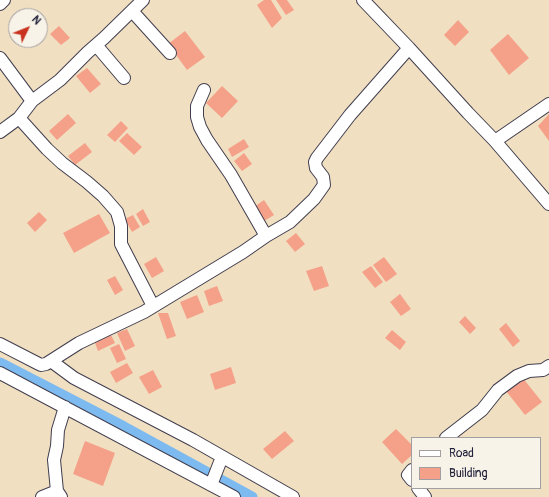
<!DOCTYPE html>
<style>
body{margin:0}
#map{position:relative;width:549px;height:497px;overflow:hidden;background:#f0dfc0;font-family:Pangolin,sans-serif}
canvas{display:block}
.legend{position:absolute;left:411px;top:437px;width:130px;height:52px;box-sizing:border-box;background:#f7f3e8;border:1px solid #a29fa3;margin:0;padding:5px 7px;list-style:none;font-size:12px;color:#22223b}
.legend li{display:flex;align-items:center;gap:8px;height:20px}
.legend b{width:20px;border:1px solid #a29fa3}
.north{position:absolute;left:8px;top:8px;width:40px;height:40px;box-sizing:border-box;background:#f7f3e8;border:1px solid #a29fa3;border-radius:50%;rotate:47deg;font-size:11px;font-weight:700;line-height:16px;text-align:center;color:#22223b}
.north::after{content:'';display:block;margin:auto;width:14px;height:18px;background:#c8321e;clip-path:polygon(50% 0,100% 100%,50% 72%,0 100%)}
</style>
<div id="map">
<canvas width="549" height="497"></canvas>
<ul class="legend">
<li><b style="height:5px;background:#fff"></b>Road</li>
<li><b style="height:11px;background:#f5a18a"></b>Building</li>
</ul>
<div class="north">N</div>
</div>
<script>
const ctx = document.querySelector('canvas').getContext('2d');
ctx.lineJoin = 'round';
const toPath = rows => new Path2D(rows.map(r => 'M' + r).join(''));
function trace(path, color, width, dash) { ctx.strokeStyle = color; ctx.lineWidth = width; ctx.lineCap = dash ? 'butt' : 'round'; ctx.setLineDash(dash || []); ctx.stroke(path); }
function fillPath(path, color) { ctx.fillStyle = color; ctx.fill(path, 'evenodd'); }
trace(toPath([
 [0,363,124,427,252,497]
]), '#7cbaef', 11);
fillPath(toPath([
 [264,0,271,0,282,18,272,28,257,5],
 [276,0,287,0,294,10,286,15],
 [458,20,469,32,455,46,444,35],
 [59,26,70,38,61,45,50,34],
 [185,31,205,57,187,70,168,44],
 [508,34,529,58,509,75,490,50],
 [87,68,101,84,90,93,76,76],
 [222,86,238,101,222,118,206,103],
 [68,114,76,123,57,140,49,131],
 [549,114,549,141,538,126],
 [121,121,128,128,115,142,107,135],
 [127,133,142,147,134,155,119,141],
 [244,139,249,147,232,157,228,149],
 [85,143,92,152,75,165,68,156],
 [244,153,252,164,242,171,234,161],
 [264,200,274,215,264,221,254,207],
 [143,209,150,222,143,226,136,214],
 [39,212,47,220,35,232,27,223],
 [99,214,110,233,74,253,63,233],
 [133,215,140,227,132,232,125,219],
 [296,233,305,244,295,252,286,241],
 [156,257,164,271,152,278,144,264],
 [384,257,397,274,386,282,373,265],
 [322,266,329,286,314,291,306,271],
 [371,266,383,282,375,288,362,272],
 [115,276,123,290,115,295,107,280],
 [217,286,223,301,209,306,204,291],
 [400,294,411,309,401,316,390,302],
 [197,295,204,312,187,319,180,302],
 [158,313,168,313,176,336,167,339],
 [465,316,476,328,470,334,459,322],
 [506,323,520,341,513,347,499,329],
 [127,329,135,346,125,351,117,333],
 [392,330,406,342,400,350,385,338],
 [110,333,115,343,98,351,94,340],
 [119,344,126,359,117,363,110,348],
 [127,363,133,373,116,383,110,372],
 [231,367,236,383,215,390,210,374],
 [153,370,162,387,149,394,139,377],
 [522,377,542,402,525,415,506,391],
 [396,429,412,445,412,455,402,464,382,442],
 [285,431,294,441,272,459,263,449],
 [85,441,115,453,103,486,73,474]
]), '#f5a18a');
const minor = toPath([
 [363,0,409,48,468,113,495,141,549,204],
 [0,4,4,0],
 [132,11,170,53],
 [96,45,124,78],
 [0,58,32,101,60,80,88,52,104,38,143,0],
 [204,90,197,106,197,117,200,127,207,140,231,175,266,236],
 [19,118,47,149,62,163,87,182,103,196,117,212,121,226,121,244,153,306],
 [0,132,19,118,32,101],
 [495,141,549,104],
 [0,344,37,363,41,365,46,364,79,343,144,312,243,252,266,236,290,222,314,199,324,185,323,177,316,168,315,162,317,158,350,115,409,48],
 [51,361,74,378,193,440,293,497],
 [0,373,234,497],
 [446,438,482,410,498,390,517,376,529,371,543,370,549,366],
 [412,470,408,475,412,480],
 [211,485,222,457],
 [418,488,425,497],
 [42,497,57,491],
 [61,497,57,491,54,460,57,446,58,430,65,407]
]);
trace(minor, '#413e4f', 14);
trace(minor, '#fff', 12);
</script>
